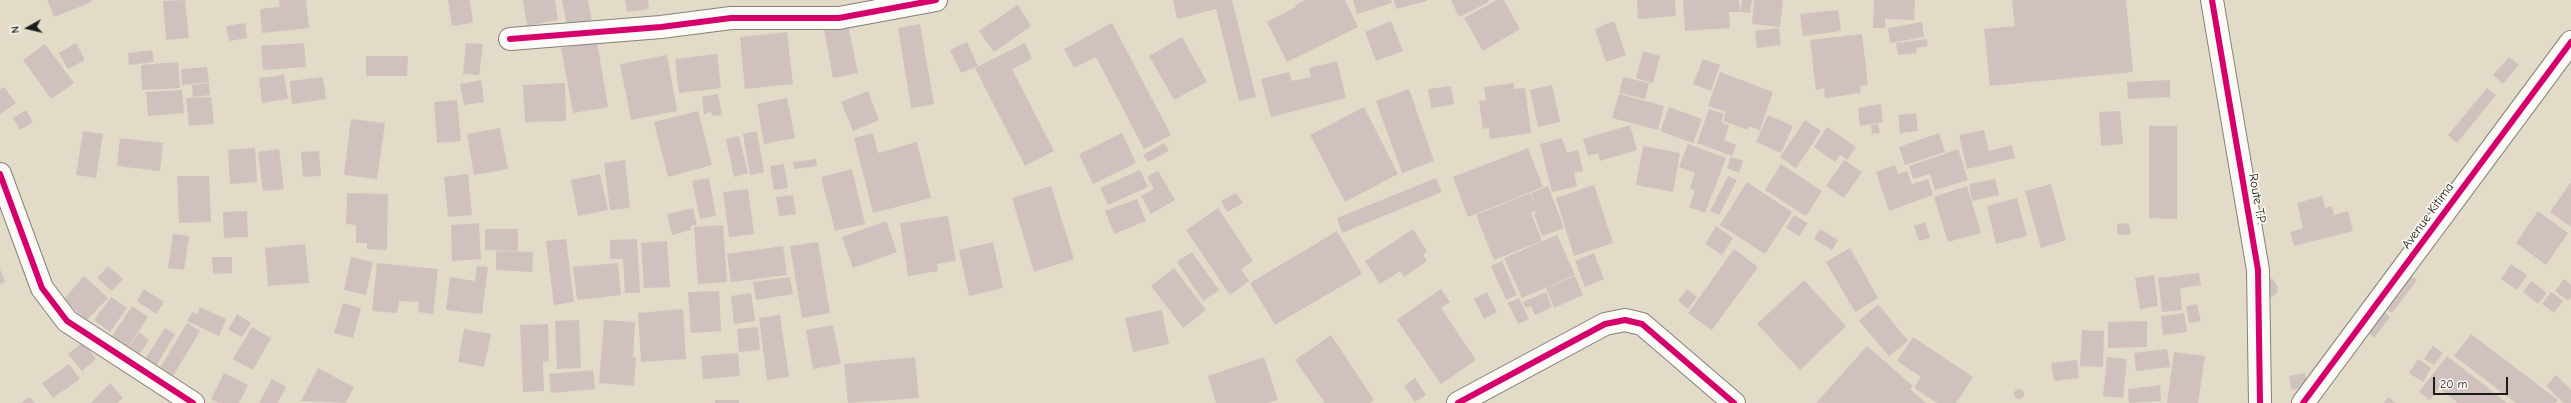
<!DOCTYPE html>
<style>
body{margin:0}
#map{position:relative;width:2571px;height:403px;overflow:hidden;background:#e2dbc8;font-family:"Comic Neue",sans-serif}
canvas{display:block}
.north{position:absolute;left:8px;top:8px;width:40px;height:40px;-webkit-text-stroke:3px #fdfcf7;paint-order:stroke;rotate:262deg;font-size:11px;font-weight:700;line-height:16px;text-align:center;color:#1c1c1c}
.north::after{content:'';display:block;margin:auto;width:14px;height:18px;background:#1c1c1c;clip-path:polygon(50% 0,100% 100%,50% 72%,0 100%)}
.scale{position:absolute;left:2433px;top:377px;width:75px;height:18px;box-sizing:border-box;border:2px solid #1c1c1c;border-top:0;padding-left:5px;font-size:12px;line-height:14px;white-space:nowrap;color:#1c1c1c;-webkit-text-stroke:3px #fdfcf7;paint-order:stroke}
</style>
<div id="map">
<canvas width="2571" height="403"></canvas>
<div class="north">N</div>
<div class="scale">20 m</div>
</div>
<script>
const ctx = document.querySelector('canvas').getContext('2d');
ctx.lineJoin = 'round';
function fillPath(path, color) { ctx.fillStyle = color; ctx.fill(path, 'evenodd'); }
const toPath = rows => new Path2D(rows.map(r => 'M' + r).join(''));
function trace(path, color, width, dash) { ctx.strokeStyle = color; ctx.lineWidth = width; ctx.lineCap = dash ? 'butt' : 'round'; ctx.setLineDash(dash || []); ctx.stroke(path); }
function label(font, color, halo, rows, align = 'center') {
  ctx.font = font + ' "Comic Neue",sans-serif'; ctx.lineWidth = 3; ctx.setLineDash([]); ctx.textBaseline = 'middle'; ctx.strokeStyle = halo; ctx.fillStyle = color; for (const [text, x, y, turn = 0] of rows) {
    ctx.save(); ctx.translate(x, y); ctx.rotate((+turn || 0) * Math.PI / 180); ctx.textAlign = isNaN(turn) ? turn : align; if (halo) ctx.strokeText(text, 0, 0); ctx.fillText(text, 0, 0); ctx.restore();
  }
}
fillPath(toPath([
 [47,0,91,0,92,2,54,17],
 [185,0,189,38,166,40,163,1],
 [279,0,306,0,309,28,262,33,260,9,280,7],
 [448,0,470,0,473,23,452,26],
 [523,0,555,0,558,20,527,26],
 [562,0,588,0,592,22,567,26],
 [625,0,648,0,649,9,627,12],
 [1173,0,1232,0,1256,97,1239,101,1216,9,1177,19],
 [1305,0,1345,0,1358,27,1287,62,1267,22,1296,7,1295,5],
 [1353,0,1391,0,1392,3,1357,14],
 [1394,0,1427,0,1427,1,1396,9],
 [1451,0,1488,0,1489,2,1459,17],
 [1497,0,1504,0,1520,29,1483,51,1464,18],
 [1637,0,1675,0,1676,16,1638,19],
 [1683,0,1739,0,1740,12,1729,12,1730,28,1685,31],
 [1742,0,1752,0,1750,13,1740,12],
 [1754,0,1783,0,1780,27,1752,24],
 [1874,0,1915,0,1914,20,1885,19,1885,28,1873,28],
 [2012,0,2126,0,2133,72,1990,86,1984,29,2015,26],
 [1018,5,1031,26,994,52,979,31],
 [1838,10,1841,31,1803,36,1800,14],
 [1391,21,1403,51,1376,61,1365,32],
 [1614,21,1626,55,1606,62,1595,29],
 [1922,22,1924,37,1890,43,1888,28],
 [245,23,247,38,229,41,226,26],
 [1112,23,1171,135,1144,149,1096,57,1074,68,1064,49],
 [848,24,858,73,833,78,824,29],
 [920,24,934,104,911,108,898,28],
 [1779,28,1781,45,1757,48,1755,31],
 [787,32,793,84,745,89,740,37],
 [1862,34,1868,85,1860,86,1861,93,1825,98,1824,88,1816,90,1810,40],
 [1182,37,1207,82,1174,100,1149,56],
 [1927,39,1928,46,1916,48,1917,53,1898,55,1896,43],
 [597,42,608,107,573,113,561,48],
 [967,42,978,66,961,73,950,50],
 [76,43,85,60,68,69,59,53],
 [304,43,306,67,263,70,261,46],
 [466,43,483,44,479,75,463,74],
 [1025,43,1032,59,1012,69,1054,151,1025,166,975,68],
 [45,44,74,83,51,99,23,60],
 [152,50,154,62,129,65,128,53],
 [1643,51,1660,56,1653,83,1636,78],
 [717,54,721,88,679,93,675,59],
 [667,55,677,111,631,120,620,64],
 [366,56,408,56,407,76,366,76],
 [2509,57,2519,65,2503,84,2493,75],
 [1703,59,1720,65,1711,91,1693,84],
 [1337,61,1346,98,1271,117,1261,79,1289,72,1292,81,1311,77,1309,68],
 [178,62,180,88,142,90,141,65],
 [207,67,209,82,182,85,181,69],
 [1720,72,1773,92,1760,130,1749,126,1748,130,1723,121,1726,112,1708,106],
 [284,75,288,99,262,103,259,78],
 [323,77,326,99,292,104,290,81],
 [1623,77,1649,83,1645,99,1619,93],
 [481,80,484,102,464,105,460,84],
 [2170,80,2170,97,2128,99,2127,82],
 [209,83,210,95,193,97,192,85],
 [565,83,566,121,525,122,523,85],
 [1514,83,1514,89,1525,88,1531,133,1490,139,1489,128,1483,129,1479,101,1486,100,1484,87],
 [1552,85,1560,122,1538,127,1530,90],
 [1451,86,1454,104,1431,108,1428,89],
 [4,87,16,103,0,114,0,90],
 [2487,88,2496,95,2457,143,2448,135],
 [1409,89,1434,161,1402,173,1376,101],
 [182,90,184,113,148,116,146,92],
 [868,91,879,120,853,131,841,102],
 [718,94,722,115,712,116,711,112,704,114,702,97],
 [1619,94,1664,106,1658,130,1612,118],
 [211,97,214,124,189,126,186,98],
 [787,98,795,138,764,144,757,104],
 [457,100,461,141,437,143,434,102],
 [1881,104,1883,122,1860,126,1858,108],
 [1364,107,1398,174,1345,202,1310,135],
 [1669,107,1702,119,1693,143,1660,131],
 [1709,109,1724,114,1721,122,1729,125,1724,140,1736,145,1732,156,1697,143],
 [26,110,33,122,20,130,13,118],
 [698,111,712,165,668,177,654,122],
 [2120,111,2123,144,2101,146,2099,112],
 [1916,113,1918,131,1900,133,1898,115],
 [1768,115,1793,126,1781,153,1756,142],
 [351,119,385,123,377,179,344,175],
 [1805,120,1821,131,1796,168,1780,157],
 [1878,124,1880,133,1872,134,1871,125],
 [1630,125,1637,150,1600,161,1598,153,1588,156,1583,139],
 [2149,126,2177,126,2177,219,2149,218],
 [1827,127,1856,147,1847,160,1840,155,1835,162,1814,147],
 [500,128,508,169,474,175,467,134],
 [1984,130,1989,151,2012,145,2015,158,1967,169,1959,135],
 [83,131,103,134,96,178,76,175],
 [757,131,764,172,750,175,743,134],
 [873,133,878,153,917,142,931,198,873,213,854,138],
 [1122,133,1136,163,1093,184,1079,154],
 [1939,133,1945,152,1905,165,1899,147],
 [739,136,748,173,734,177,726,139],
 [120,138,163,143,160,171,117,166],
 [1562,138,1567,153,1578,150,1583,171,1574,173,1577,186,1552,192,1540,144],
 [1164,143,1169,151,1148,162,1143,155],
 [1688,144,1726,158,1705,213,1689,207,1695,191,1690,188,1695,173,1679,167],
 [1643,146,1680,153,1673,192,1636,185],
 [255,148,257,182,230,184,228,150],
 [1528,148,1543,187,1468,217,1453,177],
 [279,149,284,189,263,191,258,152],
 [1958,149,1968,180,1935,190,1930,174,1913,179,1909,166],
 [319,151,321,176,303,177,301,152],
 [1731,157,1743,161,1739,173,1727,168],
 [816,159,817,166,794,169,793,162],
 [625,160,630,208,610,210,604,163],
 [1844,160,1862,172,1844,198,1826,186],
 [784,164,788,188,774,190,770,166],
 [1781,164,1822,191,1806,216,1765,190],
 [1895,165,1898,174,1907,171,1912,184,1928,179,1933,195,1889,211,1876,172],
 [852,169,865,224,835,231,821,177],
 [1140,170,1148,187,1108,205,1100,188],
 [1158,171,1175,200,1151,214,1141,196,1154,189,1147,177],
 [468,174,472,215,448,217,444,177],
 [600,174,608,210,578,216,571,180],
 [177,176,209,176,211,222,179,223],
 [1728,176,1737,180,1719,215,1710,211],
 [709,178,716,216,700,219,692,181],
 [1436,178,1442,192,1342,233,1337,218],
 [1995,179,1999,195,1972,201,1969,184],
 [1747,182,1792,212,1765,254,1720,225],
 [2571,182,2571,227,2550,212],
 [2051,184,2066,240,2041,248,2025,191],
 [1594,185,1613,243,1574,256,1556,198],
 [1051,186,1074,259,1034,272,1012,198],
 [1548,186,1564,228,1542,236,1534,214,1538,210,1531,213,1542,241,1494,260,1476,215,1530,193,1536,207,1531,193],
 [1967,186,1981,233,1948,242,1934,197],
 [748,189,754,234,729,237,723,192],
 [347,193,388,194,387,250,367,249,367,243,356,243,356,225,346,224],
 [1236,193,1243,203,1227,212,1221,201],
 [793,195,796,214,779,216,776,197],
 [2322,196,2325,208,2332,206,2334,215,2348,211,2353,231,2294,246,2290,232,2303,228,2297,203],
 [2017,198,2027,236,1996,244,1987,206],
 [1137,199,1146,221,1114,234,1105,211],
 [693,208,697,225,690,226,691,230,672,235,667,214],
 [1218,208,1253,261,1241,269,1249,281,1230,295,1186,230],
 [247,211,248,237,224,238,223,212],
 [2538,211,2568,233,2546,265,2516,243],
 [1794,215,1808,223,1799,236,1786,228],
 [948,216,956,261,937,264,938,271,908,276,900,223],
 [886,221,897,252,853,268,842,237],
 [1925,222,1930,238,1919,241,1914,226],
 [479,223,481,259,452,261,451,225],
 [2129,223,2131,234,2118,235,2117,224],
 [723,225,727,282,698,284,694,227],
 [1716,226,1733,238,1722,255,1705,244],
 [485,229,518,229,518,251,485,250],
 [1413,229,1427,251,1423,255,1427,261,1404,277,1400,271,1380,284,1365,261],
 [1820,229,1838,240,1832,250,1814,239],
 [1337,231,1362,274,1275,325,1250,283],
 [173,234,189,236,184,270,168,268],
 [1557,235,1575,275,1522,298,1504,258],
 [566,239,574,302,554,305,546,241],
 [637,239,640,293,625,293,623,259,610,259,610,240],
 [667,241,670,287,644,288,641,243],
 [818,242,830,313,802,318,790,246],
 [993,242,1003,288,969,296,959,250],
 [305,244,309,283,268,286,265,248],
 [783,246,787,275,731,282,727,254],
 [1850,248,1878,298,1855,312,1826,262],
 [1734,249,1758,267,1712,330,1688,313],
 [496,251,533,252,532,272,496,270],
 [1192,252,1219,290,1203,301,1177,262],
 [1594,253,1604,279,1585,287,1575,261],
 [212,257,232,257,232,273,213,274],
 [351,257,373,262,366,295,344,290],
 [1502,261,1517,295,1506,300,1491,266],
 [377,263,438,269,433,314,418,312,419,302,399,301,397,313,372,311],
 [618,263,621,295,577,300,573,267],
 [2511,264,2527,275,2517,290,2501,279],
 [108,266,123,279,112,291,97,278],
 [477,266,488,267,482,314,446,310,450,277,475,281],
 [1174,268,1206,310,1183,328,1151,286],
 [0,269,5,282,0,284],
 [2406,272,2417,280,2392,313,2381,305],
 [2199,273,2201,285,2180,288,2182,310,2162,312,2158,278],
 [2154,275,2158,306,2140,309,2135,278],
 [84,276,108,298,86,321,64,299],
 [1575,276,1583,295,1554,308,1546,288],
 [790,277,793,294,756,300,753,282],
 [2267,278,2273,279,2278,287,2277,293,2272,297,2269,297],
 [2564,279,2571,285,2571,297,2568,301,2555,291],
 [1804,280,1846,326,1800,370,1757,324],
 [2531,281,2547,293,2538,304,2523,292],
 [144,289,164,302,156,314,137,301],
 [1441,289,1450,302,1441,308,1476,360,1441,384,1397,320],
 [1687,289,1697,297,1688,309,1678,301],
 [719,291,721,331,691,333,688,292],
 [1487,292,1497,312,1484,319,1474,299],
 [1546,292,1552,307,1535,315,1531,306,1526,308,1523,302],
 [2551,292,2563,301,2554,313,2542,304],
 [751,293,755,321,734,324,731,296],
 [111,297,127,308,110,332,94,320],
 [1519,298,1529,319,1518,324,1508,303],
 [343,303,361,308,353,338,334,333],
 [1878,304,1908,341,1889,356,1859,321],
 [2197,304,2201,321,2189,323,2186,306],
 [132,306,148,317,128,347,112,336],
 [200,307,226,319,219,336,187,321,192,312,197,314],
 [683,309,686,359,641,362,638,313],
 [2380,309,2390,317,2374,338,2364,329],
 [1162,310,1169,344,1133,352,1125,318],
 [2184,313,2187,332,2163,335,2161,316],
 [237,314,251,323,242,337,228,330],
 [780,315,789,377,767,380,759,318],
 [579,320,581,368,557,369,555,321],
 [604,320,635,322,633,357,636,357,634,386,599,383],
 [2147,321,2147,347,2108,348,2108,322],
 [187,323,200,331,173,376,160,368],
 [548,324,549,361,543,362,544,391,523,392,520,325],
 [833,325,841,364,813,369,806,330],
 [252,327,271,338,253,370,233,359],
 [758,327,760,350,739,352,737,329],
 [165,328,175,334,153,371,142,364],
 [464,329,491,334,484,367,458,362],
 [2082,330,2104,331,2103,367,2080,366],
 [139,332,149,340,137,358,126,351],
 [2471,334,2558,400,2555,403,2516,403,2454,356],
 [1331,335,1374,400,1370,403,1325,403,1295,360],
 [1913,337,1973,377,1956,403,1937,403,1914,388,1921,377,1897,361],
 [83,342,96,359,82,371,68,354],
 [1867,346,1913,386,1910,389,1926,403,1816,403],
 [2433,346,2443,353,2434,365,2424,359],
 [2167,349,2170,367,2136,371,2134,353],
 [2174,352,2205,356,2198,403,2167,403],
 [738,353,740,376,703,379,701,356],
 [2447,356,2507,403,2458,403,2439,388,2430,400,2419,392],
 [915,357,919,398,848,403,844,364],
 [1264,357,1278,400,1268,403,1216,403,1208,376],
 [2107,357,2127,359,2123,398,2103,396],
 [2418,359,2431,368,2423,382,2409,373],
 [2077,360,2079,378,2054,381,2051,363],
 [69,364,80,379,53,398,42,383],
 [318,368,354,387,346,403,301,401],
 [593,370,595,389,551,393,549,374],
 [224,373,248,385,239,403,219,403,211,399],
 [2305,373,2308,387,2291,390,2289,376],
 [2556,375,2571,390,2571,403,2564,403,2546,386],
 [1415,378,1426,395,1415,402,1404,386],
 [272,379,286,387,278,403,259,403],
 [110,383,123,398,117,403,91,403],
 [2160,385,2161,401,2129,403,2128,389],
 '2014 394a5 5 0 1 1 10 0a5 5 0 1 1-10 0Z',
 [30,397,35,403,21,403],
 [2388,397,2396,403,2384,403],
 [715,400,739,400,739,403,715,403]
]), '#d0c1be');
const street = toPath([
 [510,39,661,27,731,18,839,18,936,0],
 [0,174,42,288,67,321,193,403],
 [1458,403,1605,324,1625,320,1642,324,1734,403],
 [2303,403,2571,42]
]);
const secondary = toPath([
 [2212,0,2258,270,2260,403]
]);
trace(street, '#858178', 24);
trace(secondary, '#858178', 24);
trace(street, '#fbfaf7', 22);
trace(secondary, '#fbfaf7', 22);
trace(toPath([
 [2212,0,2258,270,2260,403],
 [510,39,661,27,731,18,839,18,936,0],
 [0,174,42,288,67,321,193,403],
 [1458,403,1605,324,1625,320,1642,324,1734,403],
 [2303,403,2571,42]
]), '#d6006c', 6);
label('13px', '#1c1c1c', '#fdfcf7', [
 ["Route T.P.",2257,199,80],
 ["Avenue Kitima",2428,216,-54]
]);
</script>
